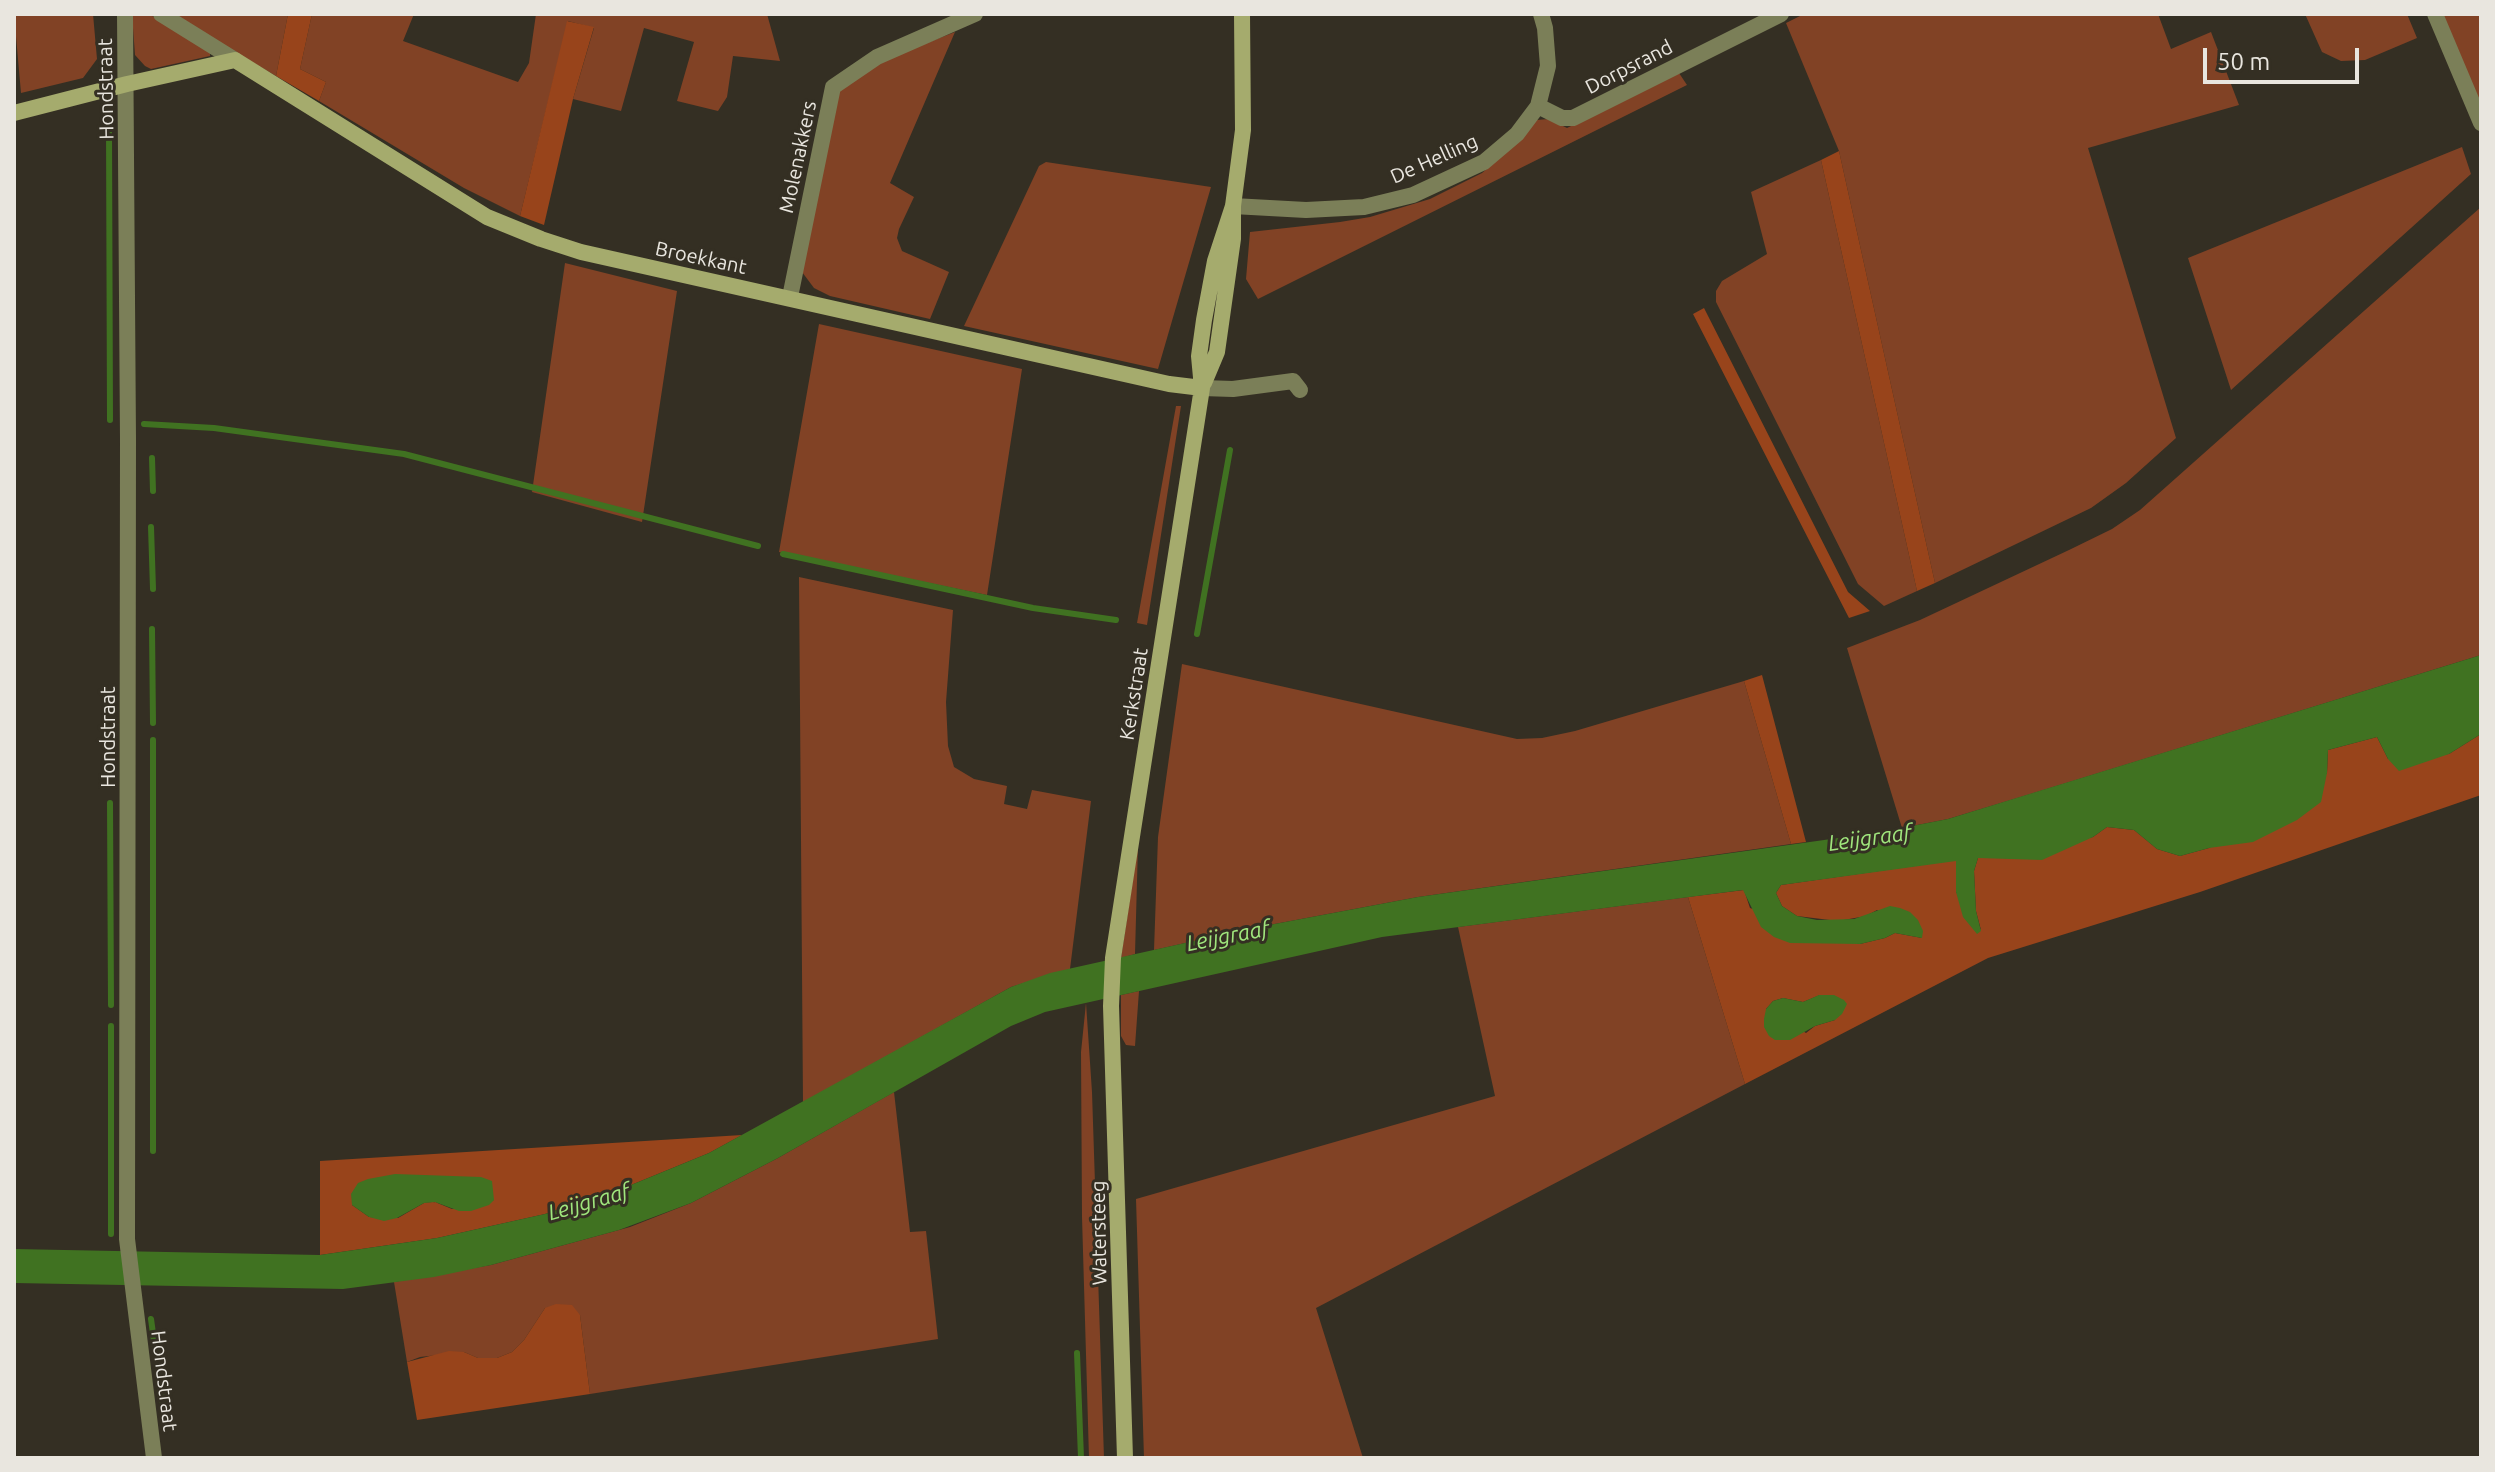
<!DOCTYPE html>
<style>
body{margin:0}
#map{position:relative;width:2495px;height:1472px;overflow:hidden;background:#342f23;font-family:Ubuntu,sans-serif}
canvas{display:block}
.frame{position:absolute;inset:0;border:16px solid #e9e6df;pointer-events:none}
.scale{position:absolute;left:2203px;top:48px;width:156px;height:36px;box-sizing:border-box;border:4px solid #e9e6df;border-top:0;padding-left:10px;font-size:24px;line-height:28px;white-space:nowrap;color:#e9e6df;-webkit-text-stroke:6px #342f23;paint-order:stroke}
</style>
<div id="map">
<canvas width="2495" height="1472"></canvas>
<div class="frame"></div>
<div class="scale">50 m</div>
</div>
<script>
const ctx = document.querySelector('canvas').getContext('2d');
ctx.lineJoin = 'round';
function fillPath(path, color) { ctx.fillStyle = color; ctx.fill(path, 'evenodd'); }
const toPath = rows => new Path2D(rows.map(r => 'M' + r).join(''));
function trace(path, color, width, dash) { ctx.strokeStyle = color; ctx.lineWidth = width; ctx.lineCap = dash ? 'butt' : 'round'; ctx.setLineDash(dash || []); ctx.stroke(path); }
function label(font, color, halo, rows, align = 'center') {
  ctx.font = font + ' Ubuntu,sans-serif'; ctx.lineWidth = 6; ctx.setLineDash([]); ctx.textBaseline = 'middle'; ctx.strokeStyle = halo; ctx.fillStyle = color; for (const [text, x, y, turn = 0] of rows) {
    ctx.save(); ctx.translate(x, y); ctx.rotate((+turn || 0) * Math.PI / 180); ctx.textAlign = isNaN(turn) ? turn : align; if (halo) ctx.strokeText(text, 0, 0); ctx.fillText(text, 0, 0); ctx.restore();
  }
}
fillPath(toPath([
 [14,14,93,14,97,59,83,78,21,93],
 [132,14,149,14,183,34,210,53,210,56,151,69,145,66,135,55],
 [175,14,288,14,276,76,217,41],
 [312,14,414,14,403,41,518,82,529,63,536,14,767,14,780,61,733,56,727,97,718,111,677,101,694,42,644,28,621,111,573,99,594,28,568,21,520,216,464,188,319,101,326,82,300,69],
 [1804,14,2158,14,2171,49,2211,32,2239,105,2088,148,2176,438,2126,483,2091,508,1935,583,1839,151,1786,23],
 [2305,14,2407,14,2417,38,2365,60,2341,61,2322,52],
 [2442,14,2481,14,2481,109],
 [955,32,890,183,914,197,899,229,897,238,902,251,949,272,930,319,830,296,814,288,799,268,836,78],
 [1679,73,1687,85,1258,299,1246,279,1250,232,1340,222,1370,217,1430,199,1482,173,1520,140,1536,120,1549,119,1567,128],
 [2462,147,2471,174,2231,390,2188,258],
 [1821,160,1917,591,1884,606,1858,584,1716,302,1716,291,1722,281,1767,254,1751,192],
 [1046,162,1211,187,1158,369,964,326,1039,166],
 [2481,207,2481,655,2024,796,1948,819,1902,828,1847,648,1920,620,2069,550,2112,529,2140,510],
 [565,263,677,291,642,522,532,492],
 [819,324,1022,369,987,595,779,552],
 [1176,406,1181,406,1147,625,1137,623],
 [799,577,953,610,946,702,948,746,954,767,974,779,1007,786,1004,804,1027,809,1032,790,1091,801,1070,969,1011,987,803,1103],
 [1182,664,1517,739,1542,738,1575,731,1744,681,1791,844,1418,897,1248,929,1154,950,1158,837],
 [1138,845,1135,954,1121,958],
 [1688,897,1745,1084,1316,1308,1363,1458,1144,1458,1136,1199,1495,1096,1458,927],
 [1139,991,1135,1046,1126,1045,1121,1036,1121,995],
 [1086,1003,1092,1092,1104,1458,1089,1458,1082,1217,1081,1052],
 [894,1092,910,1232,926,1231,938,1339,590,1394,580,1315,545,1308,524,1340,512,1352,497,1358,478,1358,464,1352,420,1357,407,1362,394,1282,491,1265,630,1227,691,1203,778,1158]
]), '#814225');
fillPath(toPath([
 [288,14,312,14,300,69,326,82,319,101,276,76],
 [567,21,594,27,573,99,544,225,520,216],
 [1839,151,1935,583,1917,591,1821,160],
 [1704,308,1848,592,1870,611,1849,618,1693,314],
 [1762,675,1806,842,1791,844,1744,681],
 [2481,734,2481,795,2200,892,1988,958,1745,1084,1688,897,1744,890,1750,908,1860,944,1885,938,1895,933,1922,938,1877,910,1866,916,1838,921,1797,916,1782,906,1776,893,1781,885,1956,860,1956,892,1981,930,1976,911,1974,871,1978,858,2007,858,2093,837,2107,827,2134,830,2157,849,2180,856,2209,848,2327,773,2328,750,2377,737,2388,759,2449,754],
 [1820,995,1835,1020,1815,1026,1806,1033,1766,1009,1773,1001,1783,998,1803,1002],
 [742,1135,709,1153,631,1185,545,1214,437,1238,320,1255,320,1161],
 [494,1200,452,1209,435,1202,424,1203,398,1218,369,1217,352,1205],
 [556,1304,572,1305,580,1315,590,1394,417,1420,407,1362,449,1351,464,1352,478,1358,497,1358,512,1352,524,1340,545,1308]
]), '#98441b');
fillPath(toPath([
 [2481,655,2481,734,2449,754,2399,771,2388,759,2377,737,2328,750,2327,773,2321,802,2297,820,2253,842,2209,848,2180,856,2157,849,2134,830,2107,827,2093,837,2042,860,1978,858,1974,871,1976,911,1981,931,1977,934,1963,917,1956,892,1956,861,1781,885,1776,893,1782,906,1797,916,1817,920,1854,919,1890,906,1900,908,1910,912,1918,920,1923,931,1922,938,1895,933,1885,938,1860,944,1790,943,1774,937,1761,927,1743,890,1382,937,1045,1012,1011,1026,778,1158,691,1203,619,1230,491,1265,434,1277,343,1289,14,1283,14,1249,320,1255,437,1238,545,1214,631,1185,709,1153,1011,987,1050,973,1248,929,1418,897,1881,832,1948,819],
 [1819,995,1834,995,1844,1000,1847,1004,1842,1014,1835,1020,1815,1026,1790,1040,1775,1040,1769,1036,1764,1027,1764,1019,1766,1009,1773,1001,1783,998,1803,1002],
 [395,1174,481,1177,492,1181,494,1200,489,1205,471,1211,459,1211,435,1202,424,1203,397,1218,384,1221,369,1217,352,1205,351,1194,358,1183,368,1179]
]), '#407221');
trace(toPath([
 [109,127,110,420],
 [144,424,214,428,404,454,758,546],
 [152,458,153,491],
 [151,527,153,589],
 [783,554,1033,608,1116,620],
 [152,629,153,723],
 [1197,634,1230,450],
 [153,740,153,1151],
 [110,803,111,1005],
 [111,1234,111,1026],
 [151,1319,166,1427],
 [1077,1353,1081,1458]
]), '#407221', 6);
trace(toPath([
 [125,14,128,440,127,1239,154,1458],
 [161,14,235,60],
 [2435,14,2481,123],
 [1538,106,1562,118,1573,118,1781,14],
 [1233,206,1306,210,1364,207,1413,195,1484,162,1517,134,1538,106,1548,66,1545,28,1541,14],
 [790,297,833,87,877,57,975,14],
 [1202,388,1233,389,1293,381,1300,390]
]), '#7b7f58', 16);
trace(toPath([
 [14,113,127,84,235,60,487,217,541,239,581,252,1169,384,1202,388],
 [1204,383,1217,352,1233,239,1233,206,1243,130,1242,14],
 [1125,1458,1111,1006,1113,958,1202,388,1199,356,1204,320,1215,261,1233,206]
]), '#a5ab6d', 16);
label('20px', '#e9e6df', '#342f23', [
 ["Dorpsrand",1629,67,-27],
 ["Hondstraat",106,89,-91],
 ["Molenakkers",798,157,-78],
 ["De Helling",1434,159,-24],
 ["Broekkant",701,258,12],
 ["Kerkstraat",1134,694,-81],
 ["Hondstraat",108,737,-90],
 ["Watersteeg",1099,1233,-91],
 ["Hondstraat",164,1381,83]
]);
label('italic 22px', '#a0e67d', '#342f23', [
 ["Leijgraaf",1870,838,-8],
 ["Leijgraaf",1228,936,-11],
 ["Leijgraaf",589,1202,-16]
]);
</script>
